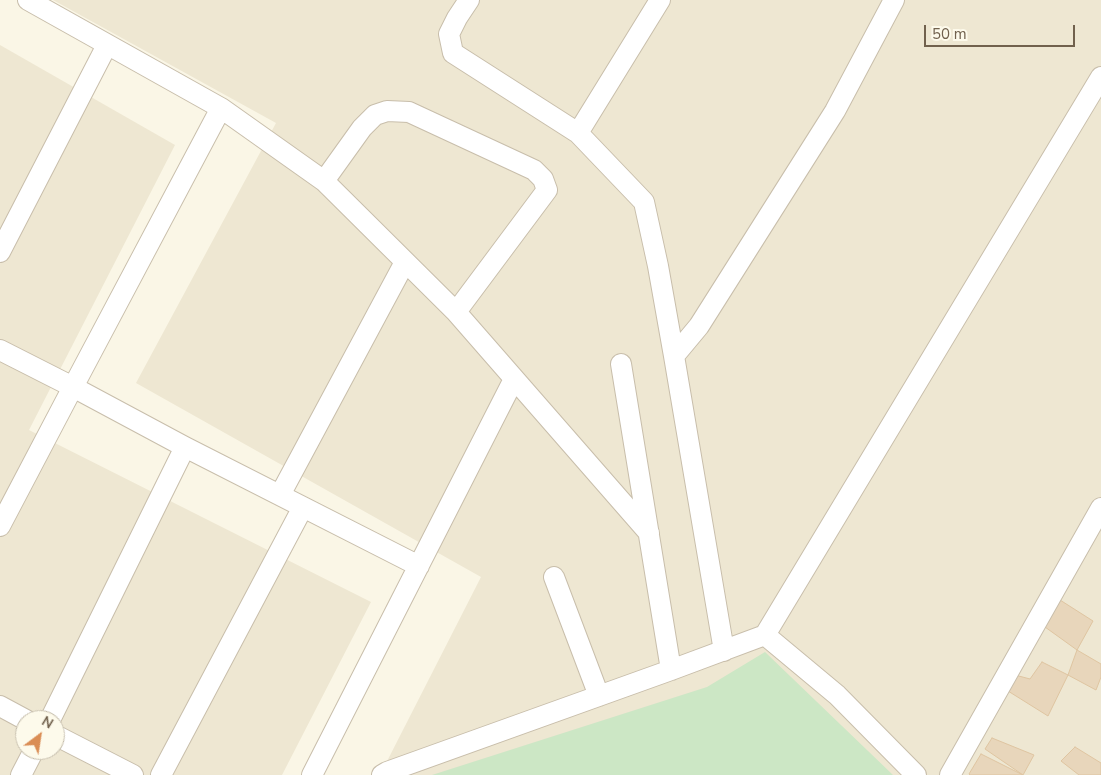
<!DOCTYPE html>
<style>
body{margin:0}
#map{position:relative;width:1101px;height:775px;overflow:hidden;background:#faf6e6;font-family:"Nunito Sans",sans-serif}
canvas{display:block}
.north{position:absolute;left:15px;top:710px;width:50px;height:50px;box-sizing:border-box;background:#fdfaeb;border:1px solid #c5bdac;border-radius:50%;rotate:31deg;font-size:14px;font-weight:700;line-height:20px;text-align:center;color:#71614d}
.north::after{content:'';display:block;margin:auto;width:18px;height:22px;background:#da8d55;clip-path:polygon(50% 0,100% 100%,50% 72%,0 100%)}
.scale{position:absolute;left:924px;top:25px;width:151px;height:22px;box-sizing:border-box;border:2px solid #71614d;border-top:0;padding-left:6px;font-size:15px;line-height:18px;white-space:nowrap;color:#71614d;-webkit-text-stroke:4px #fdfaeb;paint-order:stroke}
</style>
<div id="map">
<canvas width="1101" height="775"></canvas>
<div class="north">N</div>
<div class="scale">50 m</div>
</div>
<script>
const ctx = document.querySelector('canvas').getContext('2d');
ctx.lineJoin = 'round';
function fillPath(path, color) { ctx.fillStyle = color; ctx.fill(path, 'evenodd'); }
const toPath = rows => new Path2D(rows.map(r => 'M' + r).join(''));
function trace(path, color, width, dash) { ctx.strokeStyle = color; ctx.lineWidth = width; ctx.lineCap = dash ? 'butt' : 'round'; ctx.setLineDash(dash || []); ctx.stroke(path); }
fillPath(toPath([
 [53,0,1101,0,1101,775,380,775,481,577,136,383,276,123],
 [0,45,175,145,29,430,371,602,282,775,0,775],
 [25,720,55,720,55,750,25,750]
]), '#eee7d2');
fillPath(toPath([
 [765,652,893,775,432,775,707,687]
]), '#cce7c5');
const building = toPath([
 [1060,600,1093,621,1077,650,1045,627,1060,600],
 [1077,650,1101,664,1101,677,1096,690,1068,675,1077,650],
 [1042,662,1068,675,1048,716,1008,691,1015,675,1030,679,1042,662],
 [992,738,1034,755,1023,775,985,749,992,738],
 [1075,747,1101,763,1101,775,1079,775,1061,761,1075,747],
 [981,754,1023,775,970,775,969,774,981,754]
]);
fillPath(building, '#e8d6bb');
trace(building, '#dfc5a1', 1);
const street = toPath([
 [28,0,221,108,324,181,456,312,649,533],
 [469,0,457,18,449,34,453,53,578,133,644,202,658,266,674,356,724,651],
 [578,133,660,0],
 [324,181,362,128,375,115,387,111,409,112,534,170,543,179,547,190,456,312],
 [0,252,107,45],
 [0,350,73,387,185,447,419,566],
 [674,356,699,326,835,111,894,0],
 [621,364,671,670],
 [280,495,405,262],
 [0,526,73,387,221,108],
 [554,577,599,696],
 [765,635,837,695,916,775],
 [0,706,26,720],
 [50,720,185,447],
 [55,735,133,775],
 [21,775,34,750],
 [161,775,303,507],
 [312,775,514,379],
 [382,775,387,772,671,670,765,635,1101,77],
 [950,775,1101,508]
]);
trace(street, '#c8beab', 22);
trace(street, '#fff', 20);
</script>
